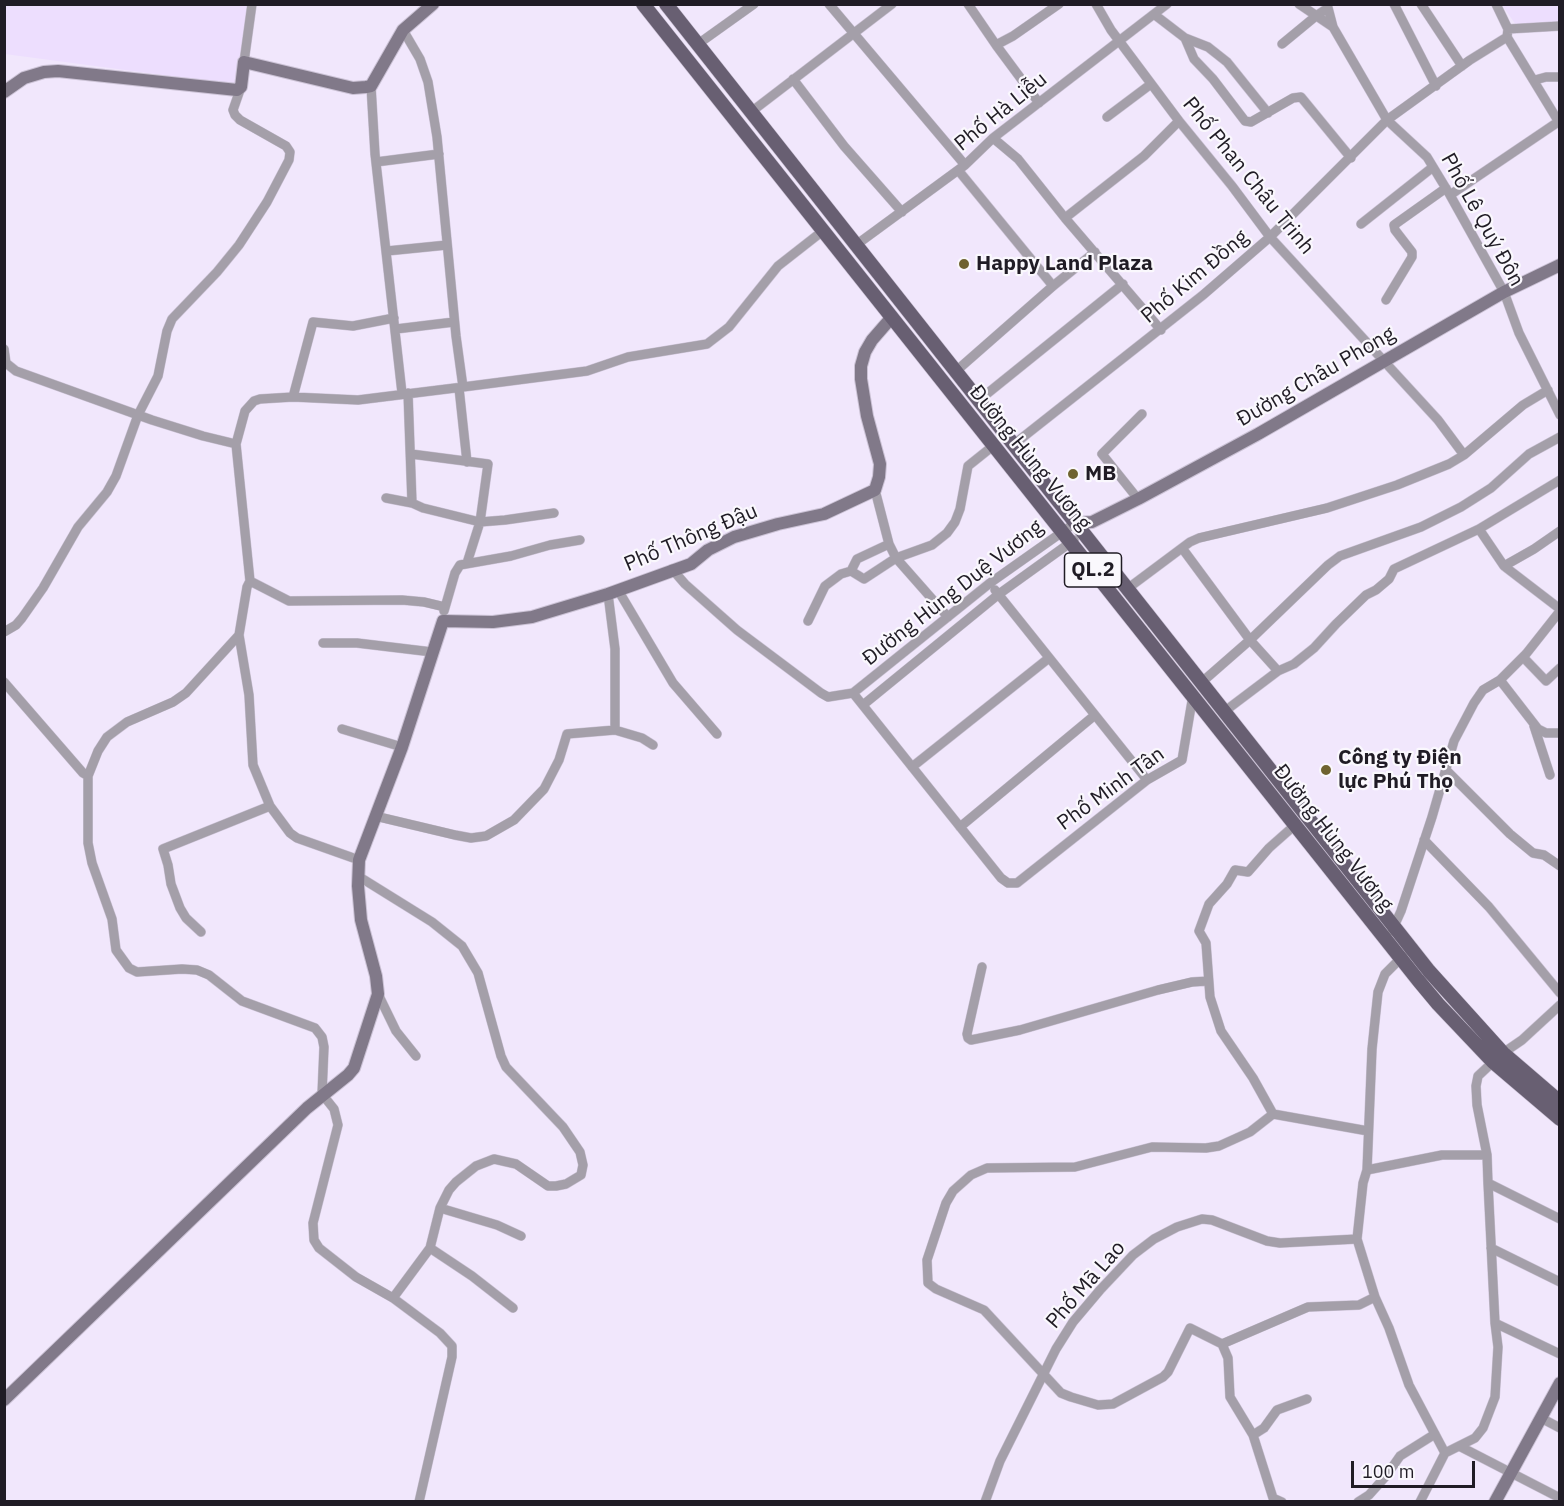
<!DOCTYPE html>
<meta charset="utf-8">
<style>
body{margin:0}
#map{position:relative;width:1564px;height:1506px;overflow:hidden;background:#f1e7fc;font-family:"IBM Plex Sans",sans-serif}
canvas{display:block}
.frame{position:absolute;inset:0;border:6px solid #201c25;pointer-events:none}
.scale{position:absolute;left:1351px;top:1461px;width:124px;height:27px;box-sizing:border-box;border:3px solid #201c25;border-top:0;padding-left:8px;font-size:18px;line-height:21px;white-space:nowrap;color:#201c25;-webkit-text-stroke:4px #faf8fd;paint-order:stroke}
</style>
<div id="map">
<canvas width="1564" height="1506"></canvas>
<div class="frame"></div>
<div class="scale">100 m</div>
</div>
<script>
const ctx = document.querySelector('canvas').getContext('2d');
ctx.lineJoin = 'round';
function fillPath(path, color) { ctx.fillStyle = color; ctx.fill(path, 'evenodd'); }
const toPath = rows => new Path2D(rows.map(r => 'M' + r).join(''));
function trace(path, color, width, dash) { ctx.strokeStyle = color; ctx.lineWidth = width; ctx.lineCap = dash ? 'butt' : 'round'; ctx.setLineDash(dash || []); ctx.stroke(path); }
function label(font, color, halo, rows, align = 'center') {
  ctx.font = font + ' "IBM Plex Sans",sans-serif'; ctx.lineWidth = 4.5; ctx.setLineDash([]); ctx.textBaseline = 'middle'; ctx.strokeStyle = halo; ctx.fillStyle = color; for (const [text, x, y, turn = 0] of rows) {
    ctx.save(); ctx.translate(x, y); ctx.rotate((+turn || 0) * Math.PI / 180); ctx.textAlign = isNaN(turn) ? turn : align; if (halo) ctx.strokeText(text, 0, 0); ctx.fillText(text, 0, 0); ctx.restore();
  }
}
fillPath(toPath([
 [5,5,249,5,238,85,5,54],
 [1502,5,1559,5,1559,25,1516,25]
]), '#eddefe');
const street = toPath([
 [829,4,965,165],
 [968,4,996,45,1013,36,1059,4],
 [1096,4,1111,30,1179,121,1232,186,1270,237,1438,420,1464,455],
 [1299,4,1333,27],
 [1327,4,1333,27,1387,120,1427,157,1450,195,1504,292,1519,333,1560,415],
 [1394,4,1436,86],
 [1421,4,1462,66],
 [1496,4,1508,29,1507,37,1560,124],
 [1155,15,1185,38,1208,47,1227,62,1268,113],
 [1508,29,1560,26],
 [403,30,420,59,428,82,437,137,456,336,463,387],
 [1185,38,1194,59,1213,79,1245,121,1251,122,1293,98,1301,97,1351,158],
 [698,44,754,4],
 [1282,44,1316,16,1328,8],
 [996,45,1039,103],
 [244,62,252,4],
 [793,79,844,146,902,212],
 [1535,80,1546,77,1560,77],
 [371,86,375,154,402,393],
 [751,112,892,4],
 [1107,117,1151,84],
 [993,138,1018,159,1065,218,1161,330],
 [376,162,439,154],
 [958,170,1053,286],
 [1450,195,1558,122],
 [1065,218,1144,156,1179,121],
 [1361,224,1433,167],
 [856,245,965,165,993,138,1167,4],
 [387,251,447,245],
 [1386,300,1412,257,1412,252,1395,230,1394,225,1446,188],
 [396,329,454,322],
 [4,349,6,363,16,371,152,420,203,436,236,444],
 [955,372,1053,286,1095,252],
 [459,388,467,462],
 [408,393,412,503],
 [293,397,313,322,353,326,394,318],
 [978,401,1123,284],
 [1013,445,1203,295,1270,237,1387,120,1470,60,1507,37],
 [411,454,488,464,480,522,467,563],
 [875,490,889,544,896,558,948,617],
 [386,498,412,503,423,508,480,522,505,520,554,513],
 [1138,499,1102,454,1142,414],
 [1479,529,1504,566,1534,549,1560,531],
 [1182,548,1250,640,1278,671],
 [1504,566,1560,609],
 [672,569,685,584,737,630,821,693,828,697,853,693],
 [851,571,857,559,889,544],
 [250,581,289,601,402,600,424,602,445,607],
 [1127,589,1190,542,1199,538,1327,508,1397,485,1449,464,1464,455,1523,405,1548,390],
 [618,590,673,683,717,734],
 [995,590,1147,780],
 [608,594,615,649,615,730],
 [444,611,455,573,460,565,511,556,550,545,580,540],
 [808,621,825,586,841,574,851,571,864,579,896,558,932,545,947,533,955,522,960,509,968,466,993,446],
 [4,632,16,625,22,618,43,588,78,527,107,492,116,476,138,415,158,376,167,331,172,319,217,272,239,245,267,202,289,160,290,152,286,146,240,120,235,115,233,110,241,87],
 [239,635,186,693,173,702,127,722,107,737,98,751,88,776,88,843,92,863,112,919,116,950,129,968,137,972,182,969,197,970,209,975,242,1001,315,1028,322,1037,324,1047,322,1094,334,1109,338,1125,313,1223,314,1240,319,1248,356,1277,393,1298,440,1333,452,1346,452,1357,419,1502],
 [323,643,357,643,432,652],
 [1523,657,1546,681,1560,668],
 [1500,680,1538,729,1546,733,1560,733],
 [4,682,83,773,88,776],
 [1202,682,1250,640,1328,565,1340,556,1421,527,1461,507,1491,488,1529,454,1560,437],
 [853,693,1001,878,1008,883,1017,883,1147,780,1182,760,1193,695],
 [853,693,990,583,1075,523],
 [863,705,999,594,1074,540],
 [1225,711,1278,671,1294,664,1314,648,1336,624,1366,595,1376,590,1389,579,1394,569,1479,529,1560,480],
 [1534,726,1550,775],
 [342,729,402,747],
 [912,767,1049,658],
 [1446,770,1510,834,1533,853,1544,855,1560,866],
 [375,816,455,835,471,838,486,836,514,820,544,789,559,760,567,734,615,730,642,738,653,745],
 [960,827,1095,715],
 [1424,840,1489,907,1560,993],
 [359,860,297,838,290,833,270,806,253,765,249,695,239,635,247,587,250,581,236,444,245,411,254,401,260,399,293,397,358,400,463,387,587,371,628,357,707,344,729,327,778,266,824,230],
 [358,876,432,922,462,946,478,973,501,1056,506,1067,563,1127,580,1152,583,1165,581,1175,566,1184,556,1186,548,1186,516,1164,494,1159,476,1166,456,1182,449,1190,440,1208,430,1248,393,1298],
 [1392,931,1401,911,1432,817,1454,741,1474,703,1483,690,1500,680,1526,654,1560,611],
 [201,932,186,918,180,908,171,884,168,865,163,849,270,806],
 [1403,956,1385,974,1378,992,1372,1049,1367,1170,1363,1183,1357,1239,1375,1297,1389,1328,1409,1385,1445,1453],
 [982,967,967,1034,968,1038,971,1040,1020,1030,1158,990,1192,982,1208,981],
 [378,994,396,1031,416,1056],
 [1503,1053,1522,1040,1560,1005],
 [1273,1114,1253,1078,1221,1031,1210,997,1206,943,1199,931,1209,904,1227,884,1235,870,1248,872,1269,848,1295,825],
 [1367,1170,1442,1155,1487,1155],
 [1488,1183,1560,1219],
 [440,1208,497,1225,521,1236],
 [430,1248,472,1276,513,1308],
 [1491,1248,1560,1282],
 [1495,1323,1560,1354],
 [1222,1344,1308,1307,1359,1305,1375,1297],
 [1541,1418,1560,1428],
 [1253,1435,1264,1428,1277,1410,1307,1399],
 [1461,1447,1560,1498],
 [985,1502,1000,1461,1056,1349,1073,1322,1100,1290,1133,1255,1154,1239,1177,1227,1202,1219,1212,1220,1267,1241,1280,1243,1357,1239],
 [1282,1502,1273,1498,1253,1435,1230,1397,1228,1358,1222,1344,1190,1328,1168,1372,1163,1377,1113,1404,1098,1405,1071,1397,1061,1393,984,1310,936,1289,928,1283,927,1260,946,1203,953,1191,971,1175,987,1168,1075,1167,1152,1147,1206,1148,1219,1146,1250,1132,1273,1114,1368,1131],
 [1358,1502,1369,1495,1386,1476,1400,1456,1435,1434],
 [1420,1502,1445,1453,1475,1438,1483,1428,1495,1397,1498,1347,1495,1323,1488,1183,1487,1155,1477,1105,1476,1086,1478,1076,1493,1062]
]);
const secondary = toPath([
 [4,92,24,78,44,72,58,71,237,90,241,87,244,62,353,88,366,87,371,86,403,30,433,4],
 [1075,523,1092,522,1138,499,1258,434,1504,292,1560,265],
 [4,1400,307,1108,348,1075,354,1068,378,994,376,976,361,920,358,886,359,860,402,747,443,621,493,622,532,617,608,594,691,564,708,550,734,537,778,524,824,514,875,490,879,477,880,464,867,416,861,379,861,366,865,352,872,340,892,317],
 [1495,1502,1560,1383]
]);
const primary = toPath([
 [643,4,1418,980,1438,1004,1493,1062,1560,1119],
 [666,4,1429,971,1503,1053,1560,1102]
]);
trace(street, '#cbc2d5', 10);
trace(secondary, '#cbc2d5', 14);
trace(primary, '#cbc2d5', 15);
trace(street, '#a49fa9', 9);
trace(secondary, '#817989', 12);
trace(primary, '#685f72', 14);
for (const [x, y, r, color] of [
 [964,264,6,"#6f6330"],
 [1073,474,6,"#6f6330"],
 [1326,770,6,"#6f6330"]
]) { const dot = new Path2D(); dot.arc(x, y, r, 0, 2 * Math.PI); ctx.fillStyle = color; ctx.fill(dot); trace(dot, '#faf8fd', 2); }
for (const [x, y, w] of [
 [1093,570,57]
]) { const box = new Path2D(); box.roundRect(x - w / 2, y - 17, w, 34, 4.5); ctx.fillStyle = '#faf8fd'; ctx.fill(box); trace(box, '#201c25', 1.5); }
label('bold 20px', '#201c25', null, [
 ["QL.2",1093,570]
]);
label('21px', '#201c25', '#faf8fd', [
 ["Phố Hà Liễu",1001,112,-39],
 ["Phố Phan Châu Trinh",1248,176,51],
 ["Phố Lê Quý Đôn",1482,220,61],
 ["Phố Kim Đồng",1195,277,-40],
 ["Đường Châu Phong",1316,377,-30],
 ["Đường Hùng Vương",1030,458,51],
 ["Phố Thông Đậu",691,538,-23],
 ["Đường Hùng Duệ Vương",953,593,-38],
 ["Phố Minh Tân",1111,789,-36],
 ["Đường Hùng Vương",1333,838,52],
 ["Phố Mã Lao",1086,1285,-49]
]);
label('bold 21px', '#201c25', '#faf8fd', [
 ["Happy Land Plaza",976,264],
 ["MB",1085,474],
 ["Công ty Điện",1338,758],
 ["lực Phú Thọ",1338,782]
], 'left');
</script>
